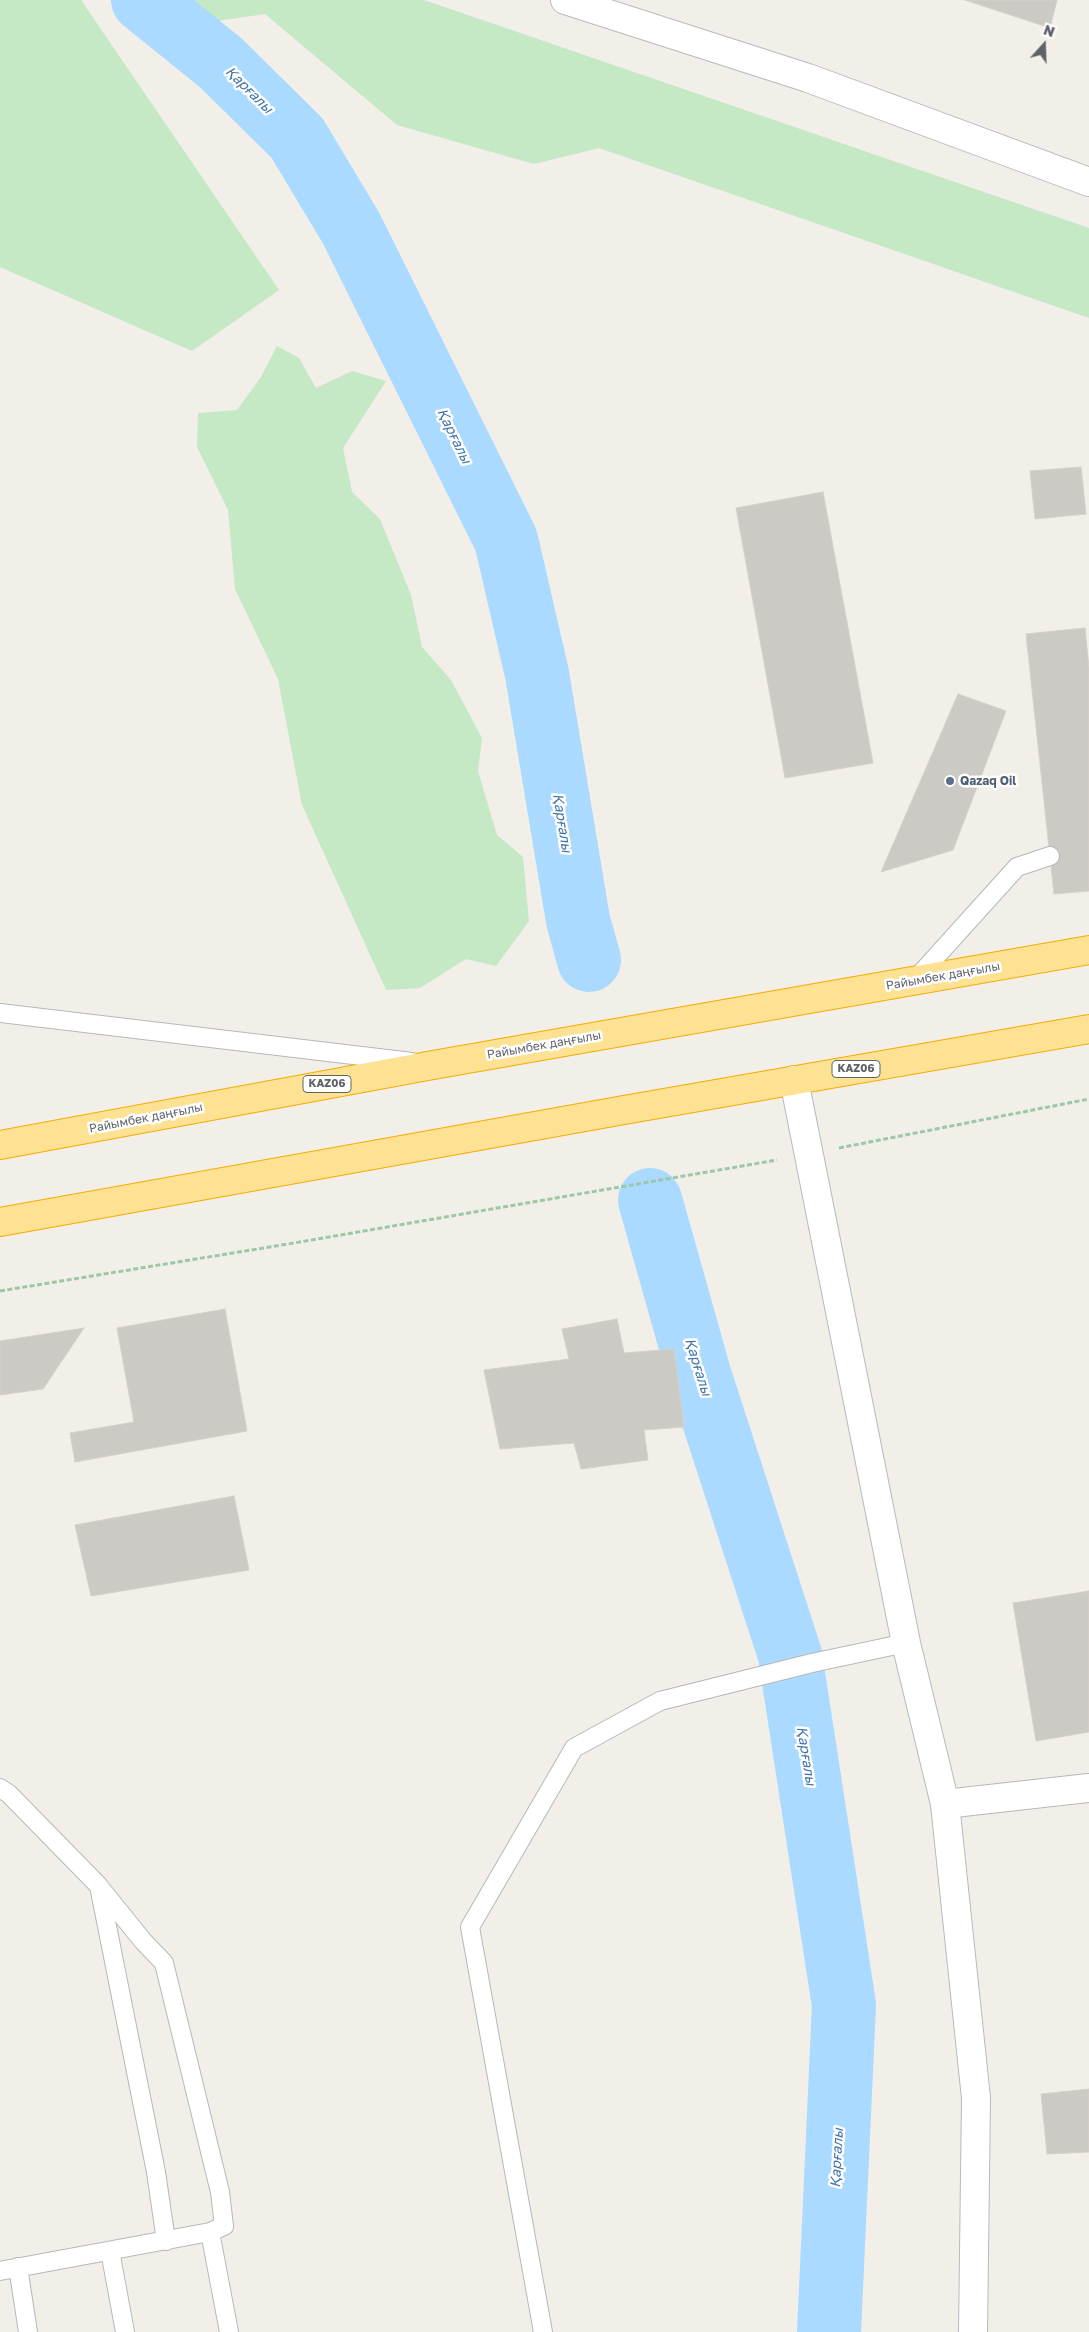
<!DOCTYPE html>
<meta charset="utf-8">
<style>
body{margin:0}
#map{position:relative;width:1089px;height:2332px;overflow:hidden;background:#f1efe8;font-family:"Golos Text",sans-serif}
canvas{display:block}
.north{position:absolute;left:1019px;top:20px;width:50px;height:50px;-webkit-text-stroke:4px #fff;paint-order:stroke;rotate:20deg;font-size:14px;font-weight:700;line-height:20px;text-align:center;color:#5f6368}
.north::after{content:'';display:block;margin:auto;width:18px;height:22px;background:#5f6368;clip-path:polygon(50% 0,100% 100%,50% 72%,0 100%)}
</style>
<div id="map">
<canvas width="1089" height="2332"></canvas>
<div class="north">N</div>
</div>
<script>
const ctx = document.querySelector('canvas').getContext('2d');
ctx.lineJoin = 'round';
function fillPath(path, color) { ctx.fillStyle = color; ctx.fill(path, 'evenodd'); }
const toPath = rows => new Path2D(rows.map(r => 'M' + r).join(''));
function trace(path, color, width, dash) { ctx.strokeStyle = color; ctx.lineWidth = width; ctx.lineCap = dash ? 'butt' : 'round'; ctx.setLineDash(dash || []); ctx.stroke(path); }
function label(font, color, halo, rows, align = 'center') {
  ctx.font = font + ' "Golos Text",sans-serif'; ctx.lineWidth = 5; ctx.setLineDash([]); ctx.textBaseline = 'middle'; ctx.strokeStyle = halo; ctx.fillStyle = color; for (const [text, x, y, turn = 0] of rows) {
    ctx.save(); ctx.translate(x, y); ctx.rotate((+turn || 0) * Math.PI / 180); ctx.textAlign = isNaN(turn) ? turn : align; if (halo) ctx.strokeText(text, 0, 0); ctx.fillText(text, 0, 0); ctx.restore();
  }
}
fillPath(toPath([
 [0,0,81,0,279,290,192,351,0,267],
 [176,0,424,0,1089,228,1089,318,599,148,534,164,397,125,265,14,204,23],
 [277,346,299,358,316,388,352,371,386,381,343,448,352,492,380,519,411,595,422,647,451,680,482,738,478,771,497,835,523,857,529,921,496,966,466,959,420,988,386,990,302,805,278,679,235,589,228,510,197,447,198,413,237,410,261,377]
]), '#c5e8c5');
trace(toPath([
 [143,0,221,63,297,138,351,228,506,540,537,674,578,920,589,960],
 [650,1200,699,1374,790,1655,844,2005,829,2332]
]), '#aadaff', 64);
const building = toPath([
 [965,0,1057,0,1050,28,965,0],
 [1081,467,1086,514,1035,519,1030,471,1081,467],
 [823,492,873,763,785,778,736,508,823,492],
 [1085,628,1089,668,1089,891,1054,894,1026,634,1085,628],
 [958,694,1006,711,953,850,881,872,958,694],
 [225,1309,247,1431,75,1462,70,1433,134,1422,117,1328,225,1309],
 [617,1319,624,1353,674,1349,684,1427,644,1430,648,1460,581,1469,574,1443,500,1449,484,1370,569,1359,562,1329,617,1319],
 [84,1328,43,1389,0,1395,0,1341,84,1328],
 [234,1496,249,1570,91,1596,75,1525,234,1496],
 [1089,1591,1089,1732,1036,1741,1013,1603,1089,1591],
 [1089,2089,1089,2152,1047,2154,1041,2094,1089,2089]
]);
fillPath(building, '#cccac5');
trace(building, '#d6d1c6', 1);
const lane = toPath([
 [914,981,1017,867,1050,856],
 [0,1013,412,1062],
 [0,1788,9,1794,99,1886,156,2172,166,2241],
 [101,1889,143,1941,164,1963,220,2192,224,2226,210,2232,229,2332],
 [110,2251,125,2332],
 [18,2267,28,2332],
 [0,2271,210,2232],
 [543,2332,470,1927,574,1748,660,1701,812,1663,906,1643]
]);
const street = toPath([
 [945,1804,1089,1788]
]);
const secondary = toPath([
 [565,0,808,78,1089,182],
 [794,1080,906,1643,945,1804,976,2098,973,2332]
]);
const highway = toPath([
 [0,1145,433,1065,1089,950],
 [0,1222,624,1110,1089,1029]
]);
trace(lane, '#b5b8bc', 20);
trace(street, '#b5b8bc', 30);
trace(secondary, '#b6babf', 30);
trace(highway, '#f9ab00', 30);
trace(toPath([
 [839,1148,1089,1099],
 [0,1291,294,1243,777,1160]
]), '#9cc7a9', 3, [5, 2.5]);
trace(lane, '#fff', 18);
trace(street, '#fff', 28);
trace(secondary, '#fff', 28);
trace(highway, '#fde293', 28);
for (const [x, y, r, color] of [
 [950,781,5,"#5c6f8a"]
]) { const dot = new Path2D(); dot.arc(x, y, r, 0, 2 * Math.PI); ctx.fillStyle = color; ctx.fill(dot); trace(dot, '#fff', 2); }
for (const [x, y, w] of [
 [856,1069,48],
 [327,1084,48]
]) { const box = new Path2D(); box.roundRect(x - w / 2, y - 8.5, w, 17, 4); ctx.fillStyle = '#fff'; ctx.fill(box); trace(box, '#5f6368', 1); }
label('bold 11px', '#5f6368', null, [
 ["KАZ06",856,1069],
 ["KАZ06",327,1084]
]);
label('bold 12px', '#4e5e75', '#fff', [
 ["Qazaq Oil",960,781]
], 'left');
label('12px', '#5f6368', '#fff', [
 ["Райымбек даңғылы",943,976,-10],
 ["Райымбек даңғылы",544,1045,-10],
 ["Райымбек даңғылы",146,1118,-11]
]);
label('italic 14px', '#4174aa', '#fff', [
 ["Қарғалы",249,90,45],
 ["Қарғалы",454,436,64],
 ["Қарғалы",562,823,81],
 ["Қарғалы",698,1367,73],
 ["Қарғалы",806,1756,81],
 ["Қарғалы",837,2158,-87]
]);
</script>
